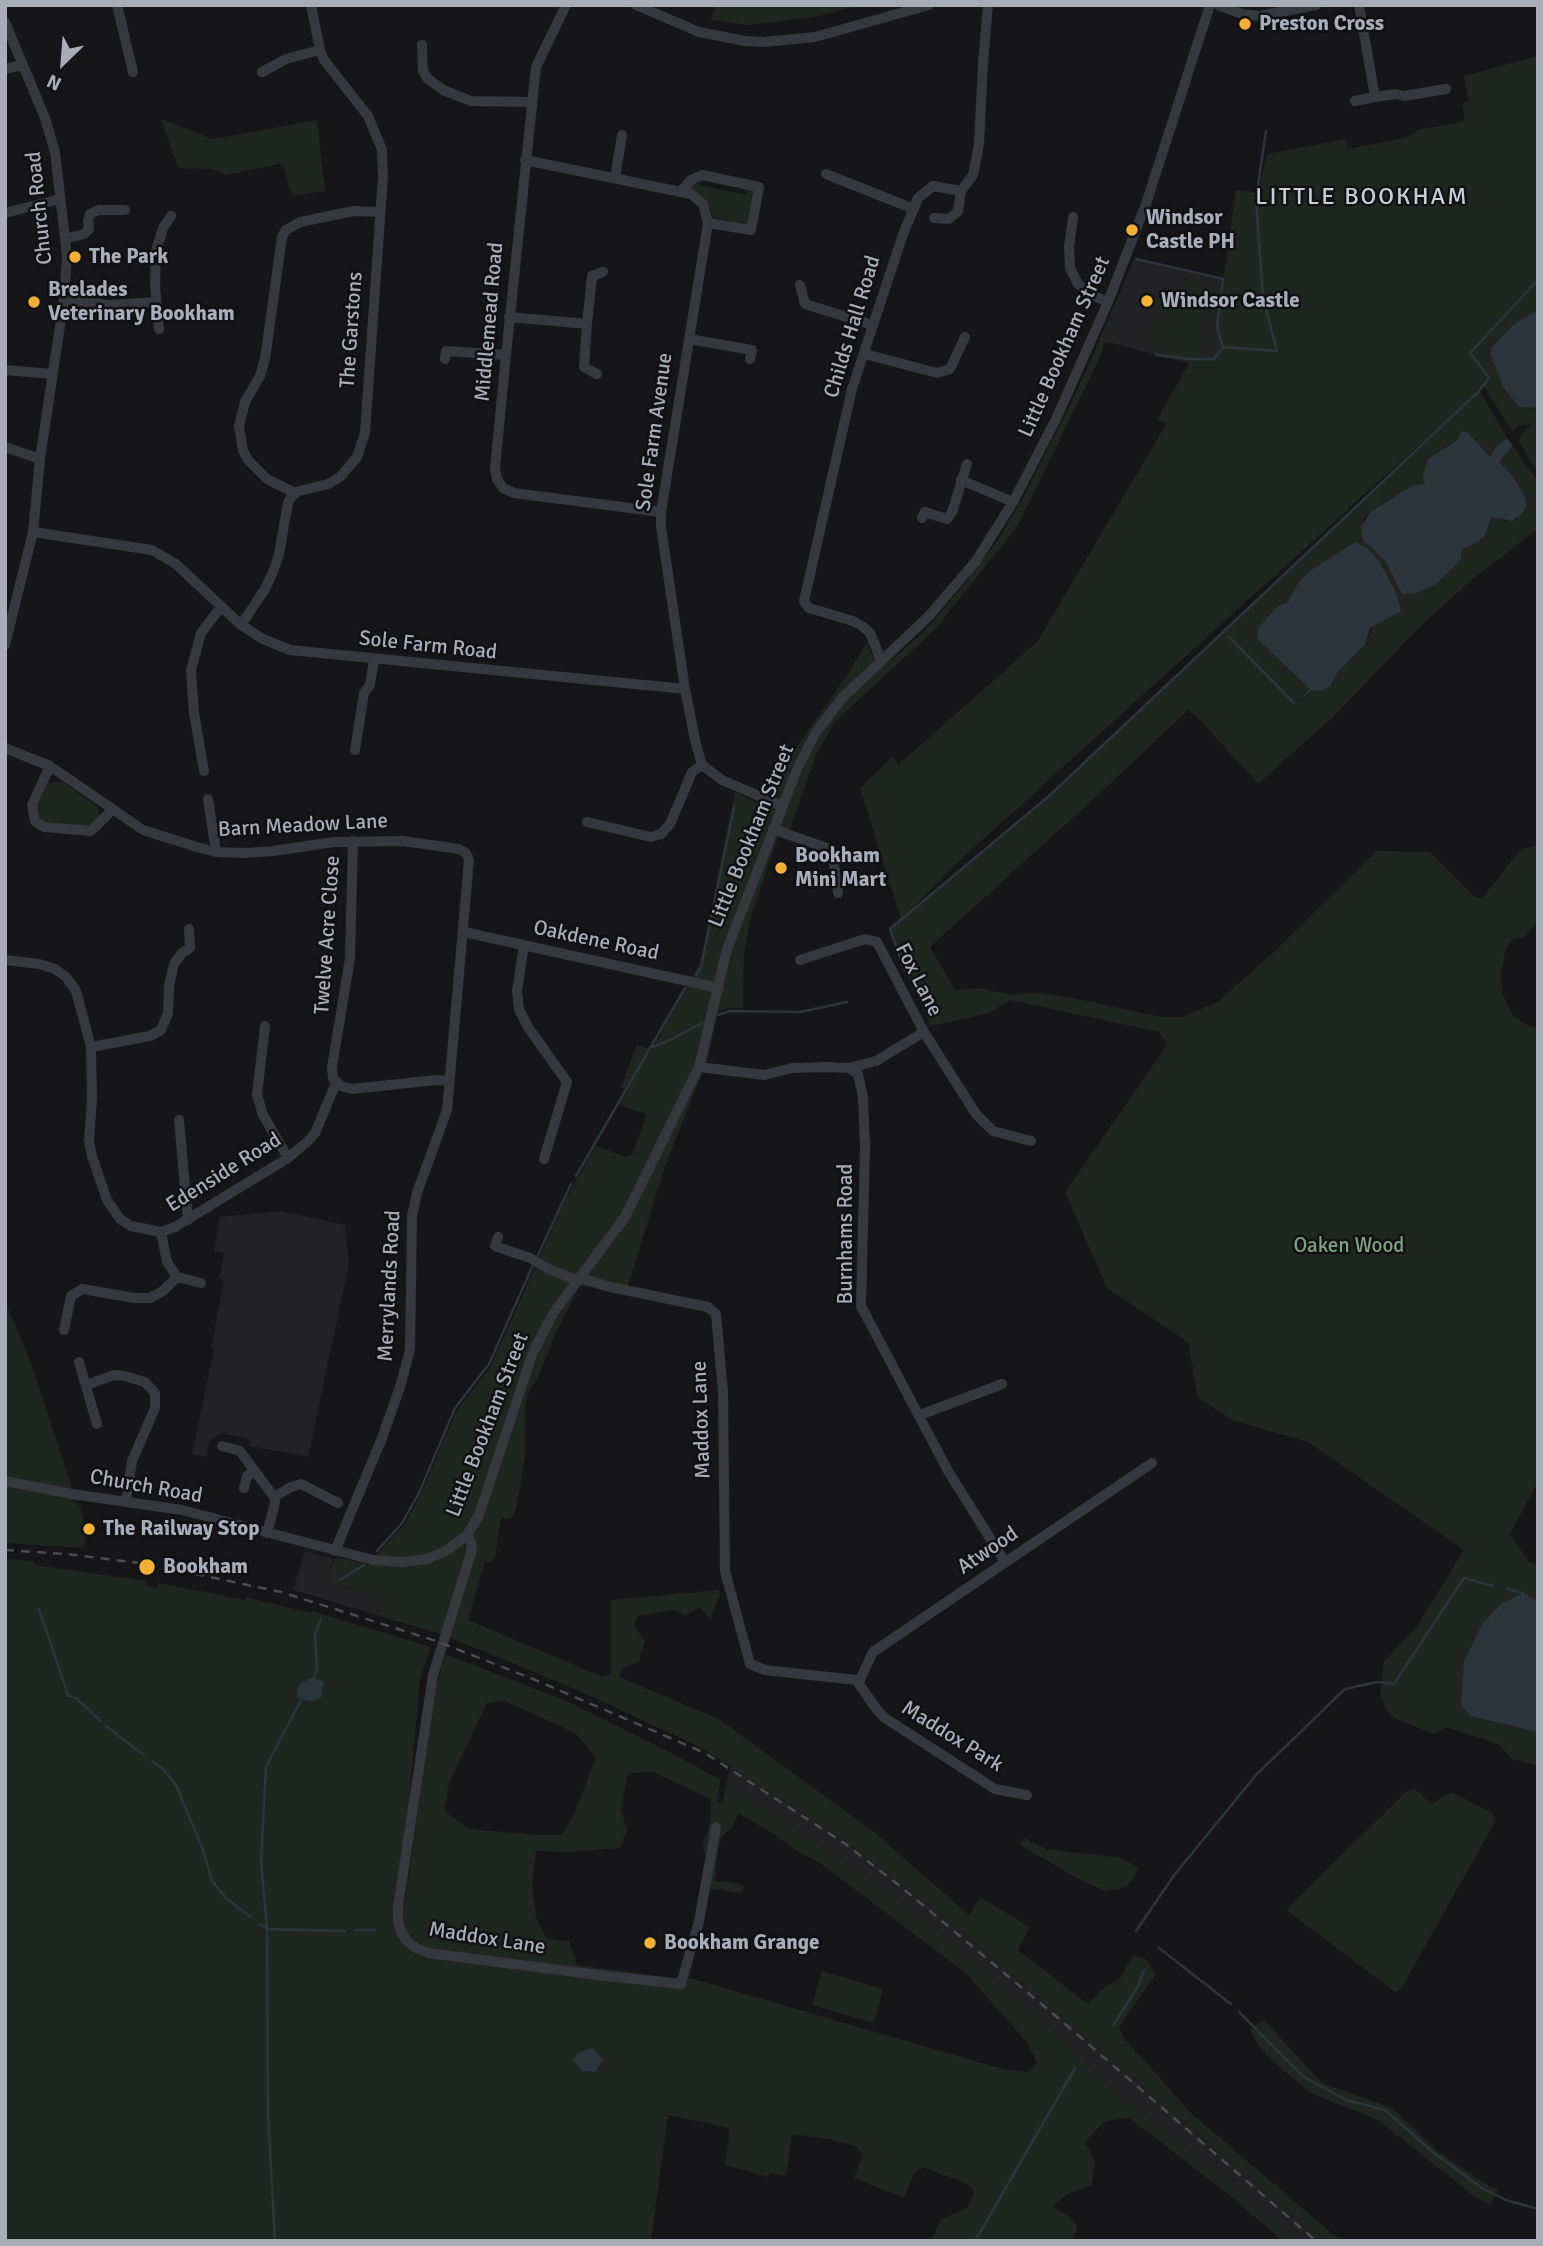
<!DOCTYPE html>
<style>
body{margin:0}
#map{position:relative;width:1543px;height:2246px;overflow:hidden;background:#161618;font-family:Signika,sans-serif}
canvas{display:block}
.frame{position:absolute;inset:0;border:7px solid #a8adb8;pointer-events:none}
.north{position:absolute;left:28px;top:28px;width:70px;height:70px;-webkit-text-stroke:5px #111113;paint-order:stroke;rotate:205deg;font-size:19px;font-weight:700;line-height:28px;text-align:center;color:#a8adb8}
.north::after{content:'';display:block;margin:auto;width:24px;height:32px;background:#a8adb8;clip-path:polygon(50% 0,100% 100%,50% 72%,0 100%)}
</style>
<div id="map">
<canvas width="1543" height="2246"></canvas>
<div class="frame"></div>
<div class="north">N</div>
</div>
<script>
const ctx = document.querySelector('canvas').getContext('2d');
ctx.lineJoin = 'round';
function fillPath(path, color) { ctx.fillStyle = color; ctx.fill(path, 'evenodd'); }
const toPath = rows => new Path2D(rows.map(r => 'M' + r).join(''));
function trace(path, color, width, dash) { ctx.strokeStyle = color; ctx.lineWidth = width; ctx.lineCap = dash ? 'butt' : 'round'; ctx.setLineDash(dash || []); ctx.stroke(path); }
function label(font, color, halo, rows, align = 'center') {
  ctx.font = font + ' Signika,sans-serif'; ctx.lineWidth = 5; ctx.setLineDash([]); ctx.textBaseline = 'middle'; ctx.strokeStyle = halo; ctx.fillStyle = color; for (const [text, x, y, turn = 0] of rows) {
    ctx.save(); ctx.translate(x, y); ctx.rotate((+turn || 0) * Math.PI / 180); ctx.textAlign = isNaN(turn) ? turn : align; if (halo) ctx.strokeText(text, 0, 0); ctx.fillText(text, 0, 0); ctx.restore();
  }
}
fillPath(toPath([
 [1134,260,1221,280,1217,328,1222,345,1214,359,1191,359,1189,363,1099,340],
 [281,1211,345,1225,349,1264,308,1457,249,1446,250,1439,221,1433,210,1440,206,1457,192,1454,214,1350,211,1349,224,1280,219,1279,224,1253,214,1251,220,1217],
 [305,1551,333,1559,328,1576,332,1583,382,1598,376,1615,293,1590],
 [731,1766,818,1822,891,1875,959,1929,1324,2241,1296,2241,1234,2187,1098,2077,1080,2055,1059,2035,925,1921,862,1873,726,1784]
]), '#222225');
fillPath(toPath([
 [716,5,861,5,815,17,748,25,711,20],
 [1538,56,1538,310,1514,324,1492,347,1490,353,1531,409,1538,408,1538,473,1518,440,1531,424,1518,426,1513,432,1483,385,1480,391,1507,438,1497,446,1491,456,1468,433,1437,452,1425,484,1387,500,1371,511,1364,519,1361,534,1362,539,1417,593,1436,584,1462,558,1462,549,1474,544,1489,528,1492,517,1507,521,1517,520,1525,497,1512,475,1499,462,1513,446,1538,482,1538,534,1535,531,1469,582,1424,623,1334,716,1258,784,1200,720,1188,710,1109,785,930,947,955,990,981,988,1010,995,1034,993,1068,997,1161,1017,1182,1017,1218,1002,1278,948,1376,851,1430,852,1477,899,1483,897,1521,849,1538,845,1538,921,1524,938,1514,938,1505,951,1501,975,1502,994,1514,1017,1529,1026,1538,1028,1538,1482,1510,1534,1529,1562,1538,1565,1538,1601,1522,1593,1470,1716,1538,1732,1538,1766,1512,1759,1498,1744,1446,1727,1434,1734,1394,1718,1385,1708,1380,1693,1384,1662,1417,1626,1464,1550,1308,1442,1232,1420,1198,1398,1188,1342,1107,1288,1065,1192,1167,1045,1159,1032,1010,1000,989,1013,931,1026,905,971,890,929,901,919,860,788,893,756,898,765,1037,642,1167,423,1157,420,1191,359,1168,358,1156,353,1159,343,1147,339,1154,320,1161,323,1166,312,1155,307,1159,297,1177,304,1189,276,1218,290,1204,332,1210,335,1201,359,1214,359,1222,347,1217,328,1236,190,1256,193,1257,196,1267,154,1346,139,1348,149,1409,137,1418,130,1465,121,1462,104,1469,101,1464,76],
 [1438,428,1050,795,909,912,947,872],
 [1288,602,1373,626,1366,643,1338,672,1330,686,1313,690,1302,700,1295,703,1310,689,1257,639,1258,628,1278,606],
 [161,119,213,139,317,120,325,191,292,196,283,163,226,175,211,169,178,168],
 [699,183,700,185,746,195,748,189,753,190,747,225,713,217,706,200,690,190,693,184],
 [1112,314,1101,355,1017,527,935,629,834,723,816,755,790,830,781,829,774,848,751,917,744,954,743,1008,728,1008,718,1011,708,1058,666,1164,625,1295,584,1286,579,1287,553,1339,537,1380,530,1389,525,1406,525,1458,516,1509,512,1518,501,1519,495,1556,492,1563,485,1561,468,1620,603,1677,611,1674,611,1600,719,1590,720,1595,710,1620,700,1607,685,1615,675,1610,638,1616,634,1626,645,1641,639,1661,622,1669,619,1677,719,1719,874,1832,969,1915,980,1897,1030,1927,1018,1950,1088,2004,1100,1991,1120,1978,1133,1955,1146,1959,1156,1974,1119,2027,1125,2039,1192,2114,1341,2241,1324,2241,959,1929,891,1875,818,1822,701,1748,600,1700,496,1656,434,1632,376,1615,382,1598,332,1583,328,1576,336,1557,370,1565,376,1555,404,1525,421,1494,457,1410,491,1366,565,1200,596,1146,626,1157,632,1155,647,1114,619,1105,628,1090,621,1087,637,1045,652,1050,700,963,735,792,756,802,762,790,791,755,847,675,867,642,872,655,885,665,924,632,962,587,998,540,1022,499,1067,412],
 [61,781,98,807,100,815,89,827,42,822,36,808,48,783],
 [5,1301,29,1357,70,1481,72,1500,80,1506,86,1534,84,1548,5,1543],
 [5,1559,34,1561,35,1565,147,1581,146,1586,157,1588,158,1583,245,1600,246,1597,311,1613,312,1611,431,1647,420,1679,408,1811,394,1901,405,1902,434,1694,445,1654,569,1702,679,1757,720,1780,717,1802,723,1804,726,1784,862,1873,925,1921,1059,2035,1080,2055,1098,2077,1234,2187,1296,2241,1283,2241,1228,2194,1128,2117,1104,2122,1085,2142,1095,2161,1092,2185,1070,2193,1051,2206,1065,2214,1078,2227,1072,2241,931,2241,941,2219,968,2208,974,2191,966,2183,922,2167,914,2174,904,2198,854,2178,863,2154,856,2146,828,2139,792,2134,786,2176,769,2173,768,2177,725,2165,730,2128,668,2115,651,2241,5,2241],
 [505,1701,575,1733,596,1757,573,1817,561,1835,535,1835,470,1829,444,1811,449,1783,487,1703],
 [653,1772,711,1799,711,1819,703,1845,704,1853,712,1859,708,1888,741,1893,744,1887,738,1883,715,1881,718,1850,722,1837,733,1826,738,1813,777,1836,795,1850,820,1863,967,1974,1027,2043,1037,2062,1030,2072,1006,2070,690,1978,687,1982,681,1979,577,1965,569,1941,547,1939,536,1918,532,1883,536,1851,570,1852,620,1848,627,1830,621,1809,628,1773],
 [1414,1788,1431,1804,1446,1795,1453,1793,1492,1813,1495,1822,1401,1989,1395,1992,1286,1910,1406,1792],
 [1024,1838,1046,1849,1121,1858,1139,1868,1127,1887,1106,1891,1084,1882,1020,1845],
 [822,1971,883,1989,874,2023,812,2005],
 [1264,2020,1322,2083,1392,2108,1440,2153,1489,2186,1498,2189,1491,2205,1475,2197,1378,2120,1310,2093,1266,2055,1253,2037,1250,2029]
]), '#1e261f');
fillPath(toPath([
 [1538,310,1538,408,1520,407,1504,389,1490,353,1492,347,1514,324],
 [1462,431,1468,433,1490,456,1497,446,1507,438,1513,446,1499,462,1512,475,1525,497,1527,506,1521,515,1512,521,1492,517,1484,537,1474,544,1462,549,1461,560,1436,584,1417,593,1402,594,1386,562,1362,539,1361,527,1371,511,1414,485,1425,484,1423,475,1428,459,1457,440],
 [1355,542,1368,549,1381,564,1396,593,1401,611,1370,628,1366,643,1338,672,1330,686,1322,691,1313,690,1295,704,1310,689,1257,639,1258,628,1278,606,1288,602,1298,583,1310,571],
 [1523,1593,1538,1601,1538,1732,1470,1716,1461,1705,1464,1662,1482,1624,1501,1604],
 [313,1677,324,1682,321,1697,314,1701,300,1700,297,1692,300,1684],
 [593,2048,603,2060,595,2072,582,2071,573,2060,578,2053]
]), '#2c353c');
trace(toPath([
 [1136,259,1223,279,1217,328,1223,347],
 [1223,347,1277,351,1263,298,1256,199,1266,131],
 [1156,355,1191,359,1214,359,1223,347],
 [1229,637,1294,703],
 [905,971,890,929,1050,795,1479,391,1489,378,1470,353,1538,280],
 [696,975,701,967,734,807],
 [718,1015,730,1011,800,1012,847,1002],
 [652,1047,666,1042,702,1023],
 [576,1176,685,988],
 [536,1259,571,1184],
 [377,1551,402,1523,419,1493,455,1408,489,1364,533,1265],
 [340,1580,364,1565],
 [1507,1589,1523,1593],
 [39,1609,68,1695,77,1699,101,1721],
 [313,1679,317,1670,315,1634,321,1618],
 [106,1726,144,1755],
 [152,1761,163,1769,176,1785,203,1850,212,1881,227,1899,251,1917],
 [260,1924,267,1929,345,1931],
 [355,1930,375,1930],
 [1136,1931,1175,1874,1256,1775,1345,1689,1377,1682,1394,1684,1464,1578,1493,1586],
 [1159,1948,1231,2004],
 [1239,2012,1304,2077,1346,2100,1385,2110,1434,2153,1482,2188,1506,2200,1538,2209],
 [1113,2026,1138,1986,1144,1970],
 [275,2241,268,2114,267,1929,261,1860,266,1767,301,1700],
 [975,2241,1075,2068]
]), '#2c353c', 2.5);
trace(toPath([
 [117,5,133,72],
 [566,5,536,67,506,355,495,468,497,479,503,488,514,493,661,512],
 [636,5,699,32,745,41,764,42,815,37,929,5],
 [1218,5,1242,14,1260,16,1316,5],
 [1359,5,1375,97,1396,94,1404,96,1446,89],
 [5,22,45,118,55,152,67,256,64,299,40,459,33,532,5,645],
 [422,45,423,71,427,78,443,90,471,101,531,102],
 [5,69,23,65],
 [262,72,286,59,320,50],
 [1355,101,1375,97],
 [525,160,691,194,703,204,708,223,661,512,661,527,685,689,695,740,702,765,722,780,782,806],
 [826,174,914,209],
 [615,178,622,135],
 [680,192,691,180,702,175,759,187,751,230,708,223],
 [5,213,60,199],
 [1073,217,1069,247,1070,268,1078,284,1090,294,1108,302],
 [934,218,949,219,958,211,961,191],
 [65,239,84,234,89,229,88,221,90,214,98,210,125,210],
 [800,285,805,304,873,325],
 [64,299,109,305,155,302],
 [509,317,587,324,584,367,597,374],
 [587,324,592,276,603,272],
 [159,329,155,286,156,251,163,228,171,216],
 [689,339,752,350,750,359],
 [865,354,937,373,950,369,965,337],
 [445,359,446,351,506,355],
 [5,370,52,374],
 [5,447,40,459],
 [961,480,1013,502],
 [295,493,267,479,249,461,243,451,239,426,245,402,260,376,265,359,282,237,286,230,300,222,354,211,379,212],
 [922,518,925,512,947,519,952,512,967,464],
 [33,532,152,550,176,564,241,625,263,639,290,650,685,689],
 [241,625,265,589,273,572,279,554,288,503,292,496,299,491,328,484,340,477,357,457,365,433,383,176,382,150,368,116,324,60,320,50,311,5],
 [881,660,870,633,862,626,853,621,809,608,804,601,852,389,902,237,918,198,933,186,961,191,973,175,979,144,983,63,988,5],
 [5,748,50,766,143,830,197,847,216,852,245,853,273,851,334,842,403,841,459,849,466,853,469,860,447,1110,417,1193,412,1216,410,1350,400,1387,382,1438,335,1551],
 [355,750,364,693,370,685,374,660],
 [50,766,32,805,35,821,44,827,91,831,112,810],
 [204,771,194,713,191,670,201,633,221,607],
 [208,799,216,852],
 [587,822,651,837,661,834,670,824,692,772,702,765],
 [773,829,832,850,838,893],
 [353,841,350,958,332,1067,333,1078,341,1086,352,1089,436,1080,449,1081],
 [464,932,719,988],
 [524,945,517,991,519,1009,528,1027,567,1082,544,1159],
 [5,960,39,964,55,969,66,977,76,991,91,1047,92,1099,89,1141,92,1156,107,1200,120,1219,131,1226,161,1232,175,1227,288,1158,308,1141,315,1133,336,1083],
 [800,960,865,939,877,942,924,1032,876,1061,849,1068],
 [265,1026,257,1095,263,1115,288,1158],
 [924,1032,976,1114,993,1131,1031,1141],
 [91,1047,150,1036,161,1030,168,1013,169,985,174,964,182,953,190,948,189,929],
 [699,1067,764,1075,792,1068,826,1067,849,1068,858,1074,863,1097,865,1147,861,1306,948,1471,1005,1562],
 [179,1120,188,1220],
 [498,1237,495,1246,530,1258,549,1269,578,1281],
 [177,1277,201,1283],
 [580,1278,610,1287,708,1307,716,1314,723,1392,725,1571,750,1664,765,1670,856,1680,878,1711,885,1718,995,1789,1027,1795],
 [64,1330,71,1296,82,1289,135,1298,150,1298,163,1291,177,1277,167,1262,161,1232],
 [79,1362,97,1424],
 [86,1385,114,1375,125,1376,145,1382,155,1393,155,1408,132,1461,126,1501],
 [920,1415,1002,1384],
 [222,1446,240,1451,274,1497,275,1503,267,1533],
 [5,1481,72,1494,182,1510,373,1560,402,1562,428,1559,449,1549,467,1535,479,1515,533,1352,554,1312,625,1217,699,1067,727,949,798,767,815,734,842,698,929,616,976,561,1013,502,1056,419,1108,302,1146,204,1210,5],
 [244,1488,247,1476,255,1472],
 [274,1497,291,1487,301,1484,338,1503],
 [467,1535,472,1544,471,1553,433,1675,398,1907,398,1921,401,1932,407,1941,416,1948,428,1953,606,1976,681,1984,699,1921,716,1827],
 [859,1682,873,1652,1152,1463]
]), '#37383d', 10);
trace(toPath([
 [5,1550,66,1554,148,1564,281,1592,436,1641,533,1679,705,1753,844,1843,900,1886,1064,2023,1316,2241]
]), '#4a4c52', 2.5, [9, 7]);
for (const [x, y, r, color] of [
 [1245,24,7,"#f2b134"],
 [1132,230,7,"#f2b134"],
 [75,257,7,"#f2b134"],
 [1147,301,7,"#f2b134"],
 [34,302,7,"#f2b134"],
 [781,868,7,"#f2b134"],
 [89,1529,7,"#f2b134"],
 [147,1567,9,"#f2b134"],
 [650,1943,7,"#f2b134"]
]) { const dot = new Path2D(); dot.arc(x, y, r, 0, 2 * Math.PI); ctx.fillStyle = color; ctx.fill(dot); trace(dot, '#111113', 2.5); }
label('bold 21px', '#a8adb8', '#111113', [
 ["Preston Cross",1259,24],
 ["Windsor",1146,218],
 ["Castle PH",1146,242],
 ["The Park",89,257],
 ["Brelades",48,290],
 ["Veterinary Bookham",48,314],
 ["Windsor Castle",1161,301],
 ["Bookham",795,856],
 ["Mini Mart",795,880],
 ["The Railway Stop",103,1529],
 ["Bookham",163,1567],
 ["Bookham Grange",664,1943]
], 'left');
label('21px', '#a8adb8', '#111113', [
 ["Church Road",40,208,-96],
 ["Middlemead Road",490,322,-85],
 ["Childs Hall Road",853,327,-73],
 ["The Garstons",352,330,-86],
 ["Little Bookham Street",1065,347,-66],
 ["Sole Farm Avenue",655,432,-82],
 ["Sole Farm Road",428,646,6],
 ["Barn Meadow Lane",303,826,-3],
 ["Little Bookham Street",752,836,-68],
 ["Twelve Acre Close",328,935,-86],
 ["Oakdene Road",596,941,12],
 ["Fox Lane",918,980,63],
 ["Edenside Road",224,1173,-32],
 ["Burnhams Road",846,1234,-90],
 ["Merrylands Road",390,1286,-87],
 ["Maddox Lane",702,1420,-92],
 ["Little Bookham Street",488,1425,-69],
 ["Church Road",146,1487,10],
 ["Atwood",988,1551,-34],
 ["Maddox Park",952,1737,32],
 ["Maddox Lane",487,1939,9]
]);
label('21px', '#7fa381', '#111113', [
 ["Oaken Wood",1349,1246]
]);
ctx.letterSpacing = '2px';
label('24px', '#c9ccd4', '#111113', [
 ["LITTLE BOOKHAM",1362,198]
]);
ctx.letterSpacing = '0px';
</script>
